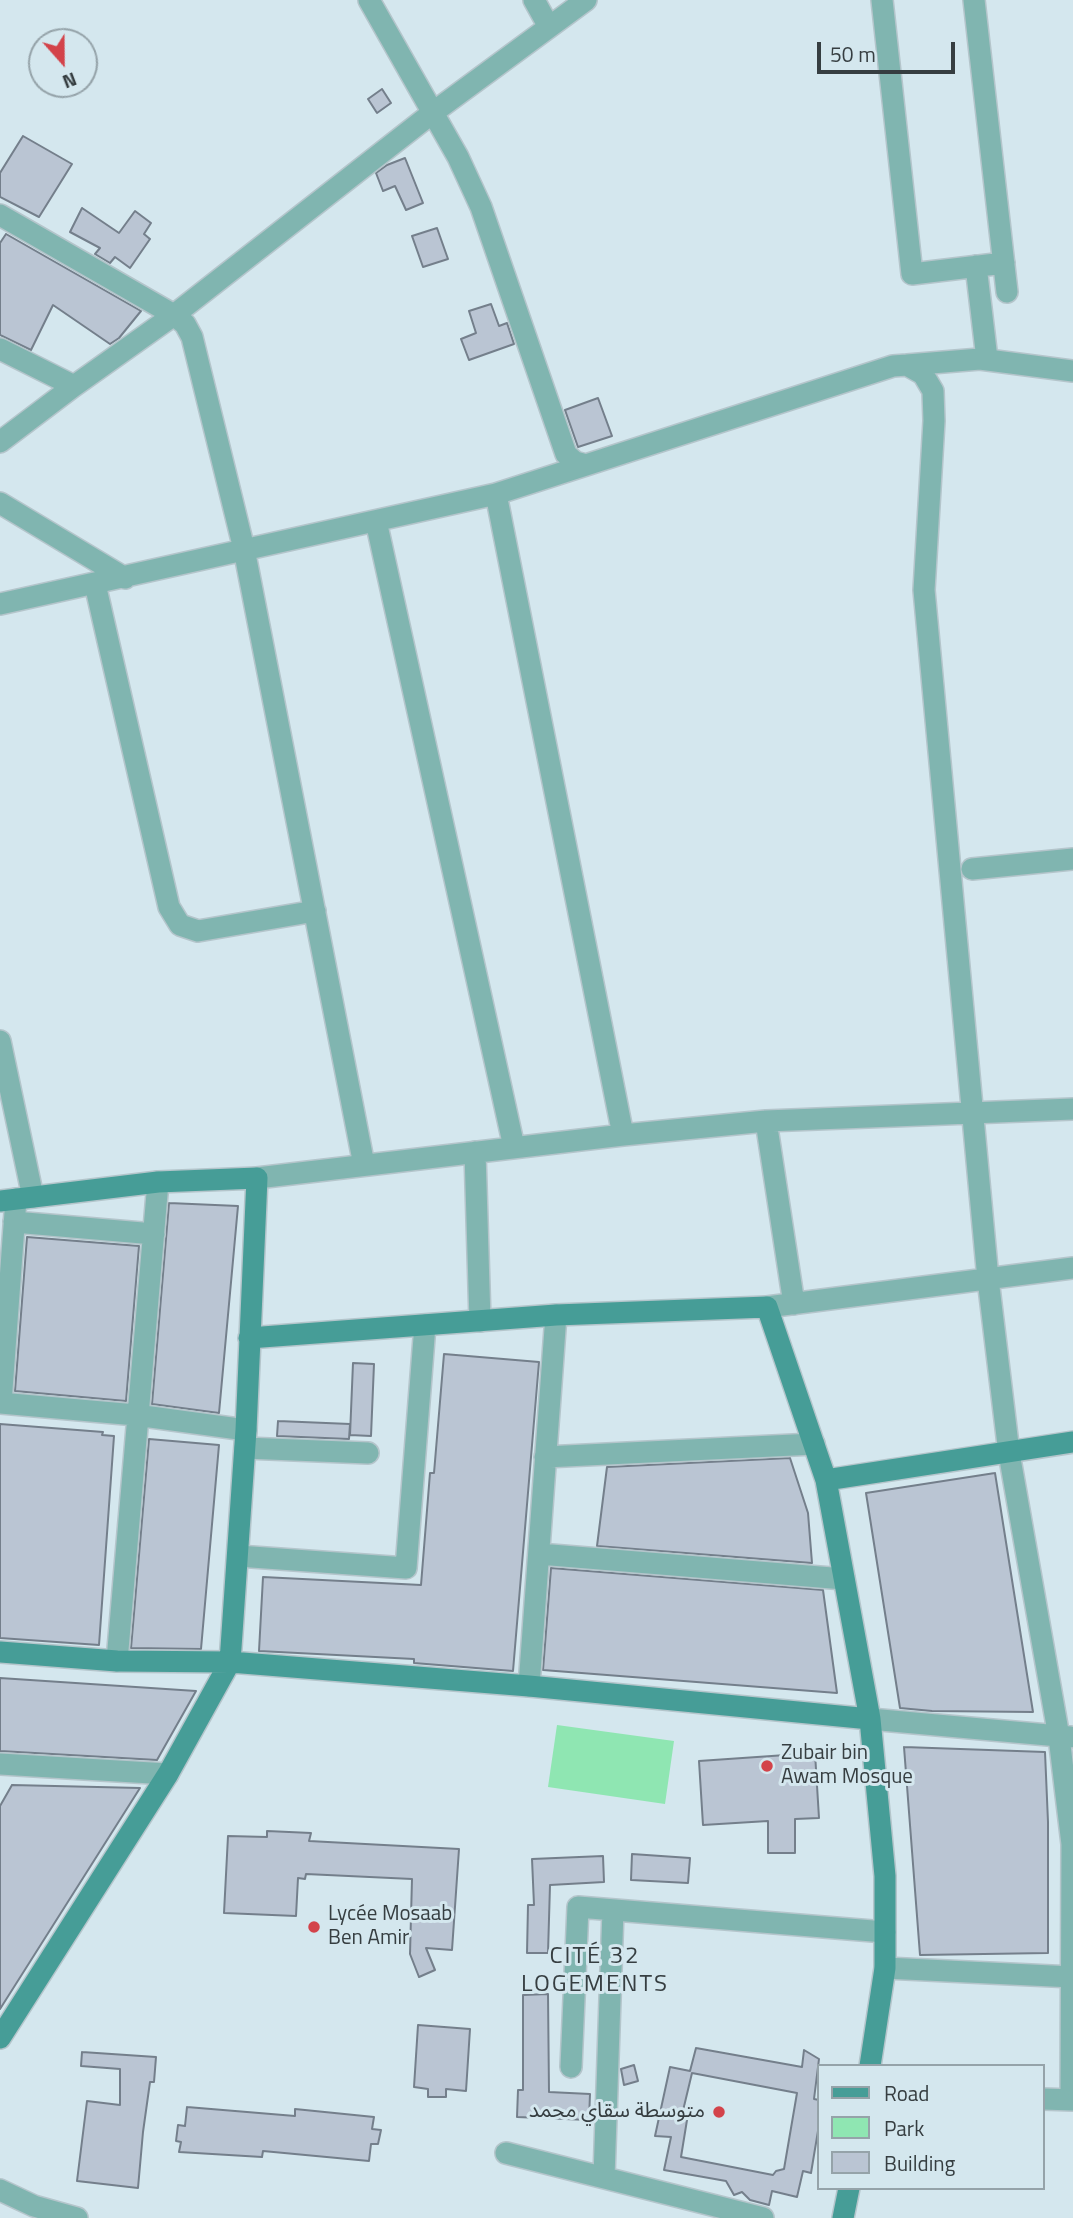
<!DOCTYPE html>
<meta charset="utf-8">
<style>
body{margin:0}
#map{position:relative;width:1073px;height:2218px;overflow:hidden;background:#d4e7ee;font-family:"Titillium Web",sans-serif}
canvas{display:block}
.legend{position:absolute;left:817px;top:2064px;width:228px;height:126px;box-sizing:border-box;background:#d4e7ee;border:2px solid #95a3a9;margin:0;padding:9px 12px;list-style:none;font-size:21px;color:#363e41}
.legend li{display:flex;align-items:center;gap:14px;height:35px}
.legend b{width:35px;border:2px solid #95a3a9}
.north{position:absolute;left:28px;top:28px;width:70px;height:70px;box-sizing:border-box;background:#d4e7ee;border:2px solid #95a3a9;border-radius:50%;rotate:159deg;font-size:19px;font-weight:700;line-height:28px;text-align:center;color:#363e41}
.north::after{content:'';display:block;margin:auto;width:24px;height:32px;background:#d3434a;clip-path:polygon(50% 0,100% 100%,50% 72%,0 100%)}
.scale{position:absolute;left:817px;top:42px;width:138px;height:32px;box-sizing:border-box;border:4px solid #363e41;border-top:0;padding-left:9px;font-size:21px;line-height:24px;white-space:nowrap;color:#363e41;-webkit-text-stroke:5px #d4e7ee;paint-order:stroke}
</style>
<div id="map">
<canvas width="1073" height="2218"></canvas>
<ul class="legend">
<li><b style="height:9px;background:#469d97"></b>Road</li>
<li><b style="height:19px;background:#8fe6b2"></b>Park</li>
<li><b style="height:19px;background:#bac5d3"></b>Building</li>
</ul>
<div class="north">N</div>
<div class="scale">50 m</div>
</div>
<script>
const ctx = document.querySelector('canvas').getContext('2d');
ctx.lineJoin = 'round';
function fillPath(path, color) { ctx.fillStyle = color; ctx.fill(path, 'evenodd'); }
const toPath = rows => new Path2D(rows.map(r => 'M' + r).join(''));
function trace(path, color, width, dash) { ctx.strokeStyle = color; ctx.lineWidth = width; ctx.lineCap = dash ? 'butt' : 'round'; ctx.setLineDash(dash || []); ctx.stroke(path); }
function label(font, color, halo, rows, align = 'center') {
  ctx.font = font + ' "Titillium Web","Noto Sans Arabic",sans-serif'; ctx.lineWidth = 6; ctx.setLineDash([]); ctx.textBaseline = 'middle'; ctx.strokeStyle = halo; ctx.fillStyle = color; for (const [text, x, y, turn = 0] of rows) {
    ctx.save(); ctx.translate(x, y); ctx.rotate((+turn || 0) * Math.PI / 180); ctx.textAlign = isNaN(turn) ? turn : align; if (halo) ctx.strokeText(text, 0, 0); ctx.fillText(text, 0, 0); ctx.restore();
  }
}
fillPath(toPath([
 [557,1725,674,1741,665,1804,548,1787]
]), '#8fe6b2');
const building = toPath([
 [382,89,391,103,377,113,368,99,382,89],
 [23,136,72,164,39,217,0,197,0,173,23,136],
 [405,158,423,203,406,210,395,186,383,191,376,173,387,165,405,158],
 [82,208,119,233,135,211,151,223,144,234,150,239,130,268,115,257,110,263,95,254,100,248,70,232,82,208],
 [437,228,448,259,423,267,412,236,437,228],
 [6,234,141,311,119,338,110,344,53,305,31,350,0,335,0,243,6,234],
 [491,304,499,326,507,323,514,344,469,360,461,339,476,333,469,311,491,304],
 [598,398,612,436,578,447,565,410,598,398],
 [169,1203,238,1206,219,1413,152,1404,169,1203],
 [27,1237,139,1246,126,1401,15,1391,27,1237],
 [444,1354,539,1362,513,1671,414,1663,414,1659,259,1651,263,1577,421,1585,430,1473,434,1473,444,1354],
 [353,1363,374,1364,371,1436,350,1435,353,1363],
 [278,1421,350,1424,349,1439,277,1436,278,1421],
 [0,1424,103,1432,102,1435,114,1436,99,1645,0,1638,0,1424],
 [149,1439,219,1445,201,1649,131,1648,149,1439],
 [790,1458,808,1513,812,1563,597,1546,607,1467,790,1458],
 [995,1473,1033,1712,932,1711,900,1708,866,1493,995,1473],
 [551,1568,823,1590,837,1693,543,1670,551,1568],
 [0,1678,196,1691,157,1760,0,1751,0,1678],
 [904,1747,1045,1752,1048,1822,1048,1953,920,1955,904,1747],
 [815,1753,819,1818,795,1819,795,1853,768,1853,768,1821,703,1825,699,1761,815,1753],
 [12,1785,140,1788,0,2009,0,1806,12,1785],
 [267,1831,311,1833,309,1841,459,1849,452,1950,426,1948,435,1970,419,1977,410,1954,412,1879,306,1874,305,1879,298,1878,296,1916,224,1913,228,1836,267,1837,267,1831],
 [632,1854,690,1858,688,1883,631,1880,632,1854],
 [603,1856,604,1882,550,1885,548,1953,527,1953,528,1905,534,1905,532,1859,603,1856],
 [548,1994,549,2092,590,2094,589,2120,517,2117,518,2090,523,2090,523,1995,548,1994],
 [418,2025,470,2029,466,2091,446,2089,446,2097,428,2097,428,2089,414,2087,418,2025],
 [696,2048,802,2067,804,2050,819,2059,814,2099,819,2100,819,2125,811,2173,803,2171,797,2197,772,2191,769,2205,750,2200,742,2192,734,2195,726,2181,664,2170,671,2137,655,2136,670,2067,690,2071,696,2048],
 [692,2073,797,2093,784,2169,776,2171,773,2175,681,2157,687,2120,681,2119,692,2073],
 [82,2052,156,2057,154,2082,150,2082,143,2132,138,2188,77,2181,87,2101,120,2105,120,2069,81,2066,82,2052],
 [634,2065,638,2081,624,2085,621,2069,634,2065],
 [187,2107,295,2116,295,2109,374,2117,372,2129,381,2130,378,2144,371,2144,369,2161,263,2151,262,2157,179,2152,181,2142,176,2141,178,2125,185,2126,187,2107]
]);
fillPath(building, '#bac5d3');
trace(building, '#747f8b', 2);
const street = toPath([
 [369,0,458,157,481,207,566,454,575,462,586,465,893,366,907,365,923,374,933,391,934,421,924,590,988,1279,1009,1453,1059,1737,1072,1844,1071,2100],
 [534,0,549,27],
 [882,0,912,274,1004,263],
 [974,0,1007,292],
 [0,215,174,315,185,324,192,337,244,549,364,1165],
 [976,266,987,359],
 [0,349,74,386],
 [907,365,980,359,1073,371],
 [0,442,74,386,174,315,431,114,586,0],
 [496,494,623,1135],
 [0,503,125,578],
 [376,521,514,1147],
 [95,584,169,907,180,925,198,931,315,911],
 [0,604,496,494,586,465],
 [972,869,1073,859],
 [0,1041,33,1197],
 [766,1121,794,1304],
 [475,1152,480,1321],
 [257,1178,623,1135,766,1121,1073,1109],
 [14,1222,154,1234],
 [767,1307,1073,1268],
 [0,1403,136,1415,246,1430],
 [1,1403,16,1199],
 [245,1448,368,1453],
 [545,1457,814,1444],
 [539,1554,844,1579],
 [238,1556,406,1568,425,1325],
 [117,1661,158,1182],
 [529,1686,556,1315],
 [870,1719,1070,1737],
 [0,1764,168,1774],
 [885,1968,1073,1977],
 [571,2067,578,1907,885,1932],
 [1043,2099,1073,2100],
 [506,2153,763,2218],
 [604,2177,613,1910],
 [0,2190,34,2206,77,2218]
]);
const secondary = toPath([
 [0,1201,158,1182,257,1178,246,1430,230,1662,168,1774,0,2038],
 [249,1338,556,1315,767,1307,826,1480,870,1719,885,1876,885,1968,870,2066],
 [826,1480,1073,1442],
 [0,1652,117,1661,230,1662,529,1686,870,1719],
 [843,2218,849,2188]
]);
trace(street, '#b4c5cb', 24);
trace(secondary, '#b4c5cb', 24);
trace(street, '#80b5b0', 21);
trace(secondary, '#469d97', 21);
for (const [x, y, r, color] of [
 [767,1766,7,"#d3434a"],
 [314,1927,7,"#d3434a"],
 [719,2112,7,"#d3434a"]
]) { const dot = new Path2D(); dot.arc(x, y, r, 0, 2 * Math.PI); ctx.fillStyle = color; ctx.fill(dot); trace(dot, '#d4e7ee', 2.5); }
label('21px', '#363e41', '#d4e7ee', [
 ["Zubair bin",781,1754],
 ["Awam Mosque",781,1778],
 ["Lycée Mosaab",328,1915],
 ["Ben Amir",328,1939],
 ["متوسطة سقاي محمد",705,2112,"right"]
], 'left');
ctx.letterSpacing = '2px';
label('24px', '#363e41', '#d4e7ee', [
 ["CITÉ 32",595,1957],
 ["LOGEMENTS",595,1985]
]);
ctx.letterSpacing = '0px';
</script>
